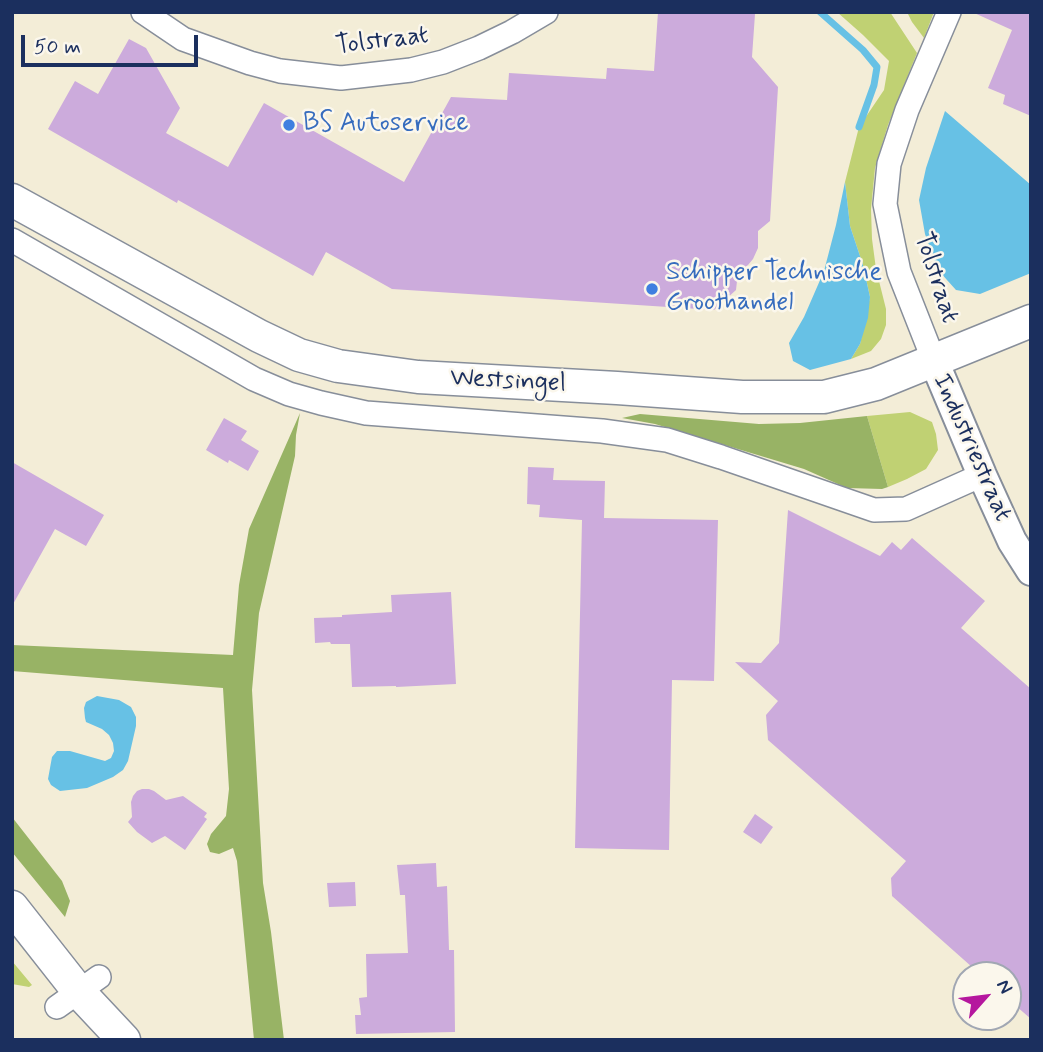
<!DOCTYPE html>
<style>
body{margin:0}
#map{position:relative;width:1043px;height:1052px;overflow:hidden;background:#f3edd7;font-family:Mynerve,sans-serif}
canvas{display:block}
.frame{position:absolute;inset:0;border:14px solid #1b2f5e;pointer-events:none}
.north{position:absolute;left:952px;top:961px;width:70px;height:70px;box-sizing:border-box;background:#fbf7ec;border:2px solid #a1a7b3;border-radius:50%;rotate:62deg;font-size:19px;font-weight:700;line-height:28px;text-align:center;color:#1b2f5e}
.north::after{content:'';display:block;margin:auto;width:24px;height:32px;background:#b5179e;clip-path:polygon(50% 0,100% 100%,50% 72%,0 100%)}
.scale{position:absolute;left:21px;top:35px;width:177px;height:32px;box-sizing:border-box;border:4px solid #1b2f5e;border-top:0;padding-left:9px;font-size:21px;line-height:24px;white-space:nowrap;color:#1b2f5e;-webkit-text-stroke:5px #fbf7ec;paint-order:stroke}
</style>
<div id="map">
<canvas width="1043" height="1052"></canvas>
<div class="frame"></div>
<div class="north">N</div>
<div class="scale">50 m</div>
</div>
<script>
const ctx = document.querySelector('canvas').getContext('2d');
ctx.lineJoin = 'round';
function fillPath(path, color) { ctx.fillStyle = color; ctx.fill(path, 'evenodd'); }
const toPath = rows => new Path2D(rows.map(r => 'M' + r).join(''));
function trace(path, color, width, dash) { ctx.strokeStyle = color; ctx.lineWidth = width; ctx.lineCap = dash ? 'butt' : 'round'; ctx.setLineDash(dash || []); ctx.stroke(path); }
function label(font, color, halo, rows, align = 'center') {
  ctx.font = font + ' Mynerve,sans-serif'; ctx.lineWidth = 5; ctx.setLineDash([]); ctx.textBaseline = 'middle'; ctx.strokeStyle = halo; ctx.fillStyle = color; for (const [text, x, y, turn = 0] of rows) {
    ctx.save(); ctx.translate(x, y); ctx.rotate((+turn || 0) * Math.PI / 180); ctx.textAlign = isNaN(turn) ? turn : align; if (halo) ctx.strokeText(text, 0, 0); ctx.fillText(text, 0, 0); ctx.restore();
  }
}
fillPath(toPath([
 [837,12,890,12,917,53,888,125,875,168,871,209,872,239,876,269,886,309,886,325,881,339,871,351,851,359,860,344,870,297,863,265,850,226,845,182,859,127,884,90,889,61,863,35],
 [907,12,934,12,924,38,912,22],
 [910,412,932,422,936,434,938,450,926,469,907,479,888,487,867,416],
 [12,961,32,985,29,987,12,984]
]), '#c0d173');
fillPath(toPath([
 [300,413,296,435,295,456,259,613,252,690,263,883,271,932,284,1040,254,1040,237,861,233,848,219,854,210,852,207,844,211,834,226,816,229,789,223,688,12,671,12,645,233,655,239,585,249,529],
 [640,414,759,424,800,423,867,416,888,487,882,489,847,488,804,469,655,424,622,418],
 [12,817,62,881,70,901,65,917,12,852]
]), '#98b365');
fillPath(toPath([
 [945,111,1031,185,1031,273,980,294,956,290,938,270,925,234,919,200,926,168],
 [845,182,850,226,863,265,870,297,868,318,860,344,851,359,810,370,793,361,789,343,804,317,824,271,836,225],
 [97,696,119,700,131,707,136,717,136,726,128,761,123,770,113,777,87,788,60,791,51,785,48,779,52,757,57,751,70,751,105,761,111,758,114,751,113,743,109,735,102,729,86,722,85,718,84,708,86,702]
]), '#67c1e5');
trace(toPath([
 [820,12,863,50,877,67,874,85,859,127]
]), '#67c1e5', 7);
fillPath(toPath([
 [658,12,726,12,755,14,752,57,778,87,770,221,758,231,758,248,753,259,748,265,738,272,736,290,714,310,392,289,326,252,313,276,178,200,177,203,48,129,75,81,98,94,129,39,146,48,180,108,166,133,228,167,264,103,404,182,451,97,507,100,509,73,606,79,607,68,654,71],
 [972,12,1031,12,1031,116,1003,104,1005,95,988,88,1012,30],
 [224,418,247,431,241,440,259,451,248,471,229,460,228,463,206,450],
 [12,462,104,515,86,546,55,529,12,606],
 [528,467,554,468,553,480,605,481,604,518,718,520,714,681,672,680,669,850,575,848,582,520,539,517,540,505,527,504],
 [788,510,880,556,892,542,901,550,912,538,985,601,961,628,1031,689,1031,1019,1008,999,1008,975,981,975,892,896,891,878,906,861,768,740,766,715,778,701,735,662,761,663,779,643],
 [451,592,456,684,396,687,396,686,352,687,350,644,331,644,330,642,315,643,314,618,342,617,342,615,392,612,391,595],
 [142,789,149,789,154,791,166,800,183,796,207,813,204,817,207,819,185,850,165,836,152,843,137,832,128,822,132,817,131,802,133,796,137,791],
 [755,814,773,827,761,844,743,832],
 [436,863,437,887,447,886,449,950,454,950,455,1032,356,1034,355,1015,361,1015,359,998,367,997,366,954,408,953,405,895,400,895,397,865],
 [355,882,356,906,329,907,327,883]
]), '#ccabdc');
const minor = toPath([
 [143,12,183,39,250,63,280,71,341,78,411,70,443,62,479,48,512,32,546,12],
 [12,240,254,379,289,394,321,403,366,413,602,431,667,440,721,457,874,510,906,509,982,475],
 [934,361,899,272,885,204,889,164,907,110,949,12],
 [57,1007,99,977]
]);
const tertiary = toPath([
 [934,361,982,475,1012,541,1031,571]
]);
const secondary = toPath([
 [12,200,259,336,299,355,338,366,418,377,617,388,742,397,824,397,876,384,1031,321],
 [12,907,79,992,124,1040]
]);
trace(minor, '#878e9a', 26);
trace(tertiary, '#878e9a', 32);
trace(secondary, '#878e9a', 35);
trace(minor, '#fff', 23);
trace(tertiary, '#fff', 28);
trace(secondary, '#fff', 32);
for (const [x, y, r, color] of [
 [289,125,7,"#3f7fe0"],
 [652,289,7,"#3f7fe0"]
]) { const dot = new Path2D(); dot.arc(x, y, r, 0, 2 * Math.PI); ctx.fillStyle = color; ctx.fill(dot); trace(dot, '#fbf7ec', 2.5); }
label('26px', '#1b2f5e', '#fbf7ec', [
 ["Tolstraat",382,42,-7],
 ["Tolstraat",935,278,72],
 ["Westsingel",508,382,3],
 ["Industriestraat",971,448,66]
]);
label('26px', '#366cbe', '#fbf7ec', [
 ["BS Autoservice",303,125],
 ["Schipper Technische",666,274],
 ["Groothandel",666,304]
], 'left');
</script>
